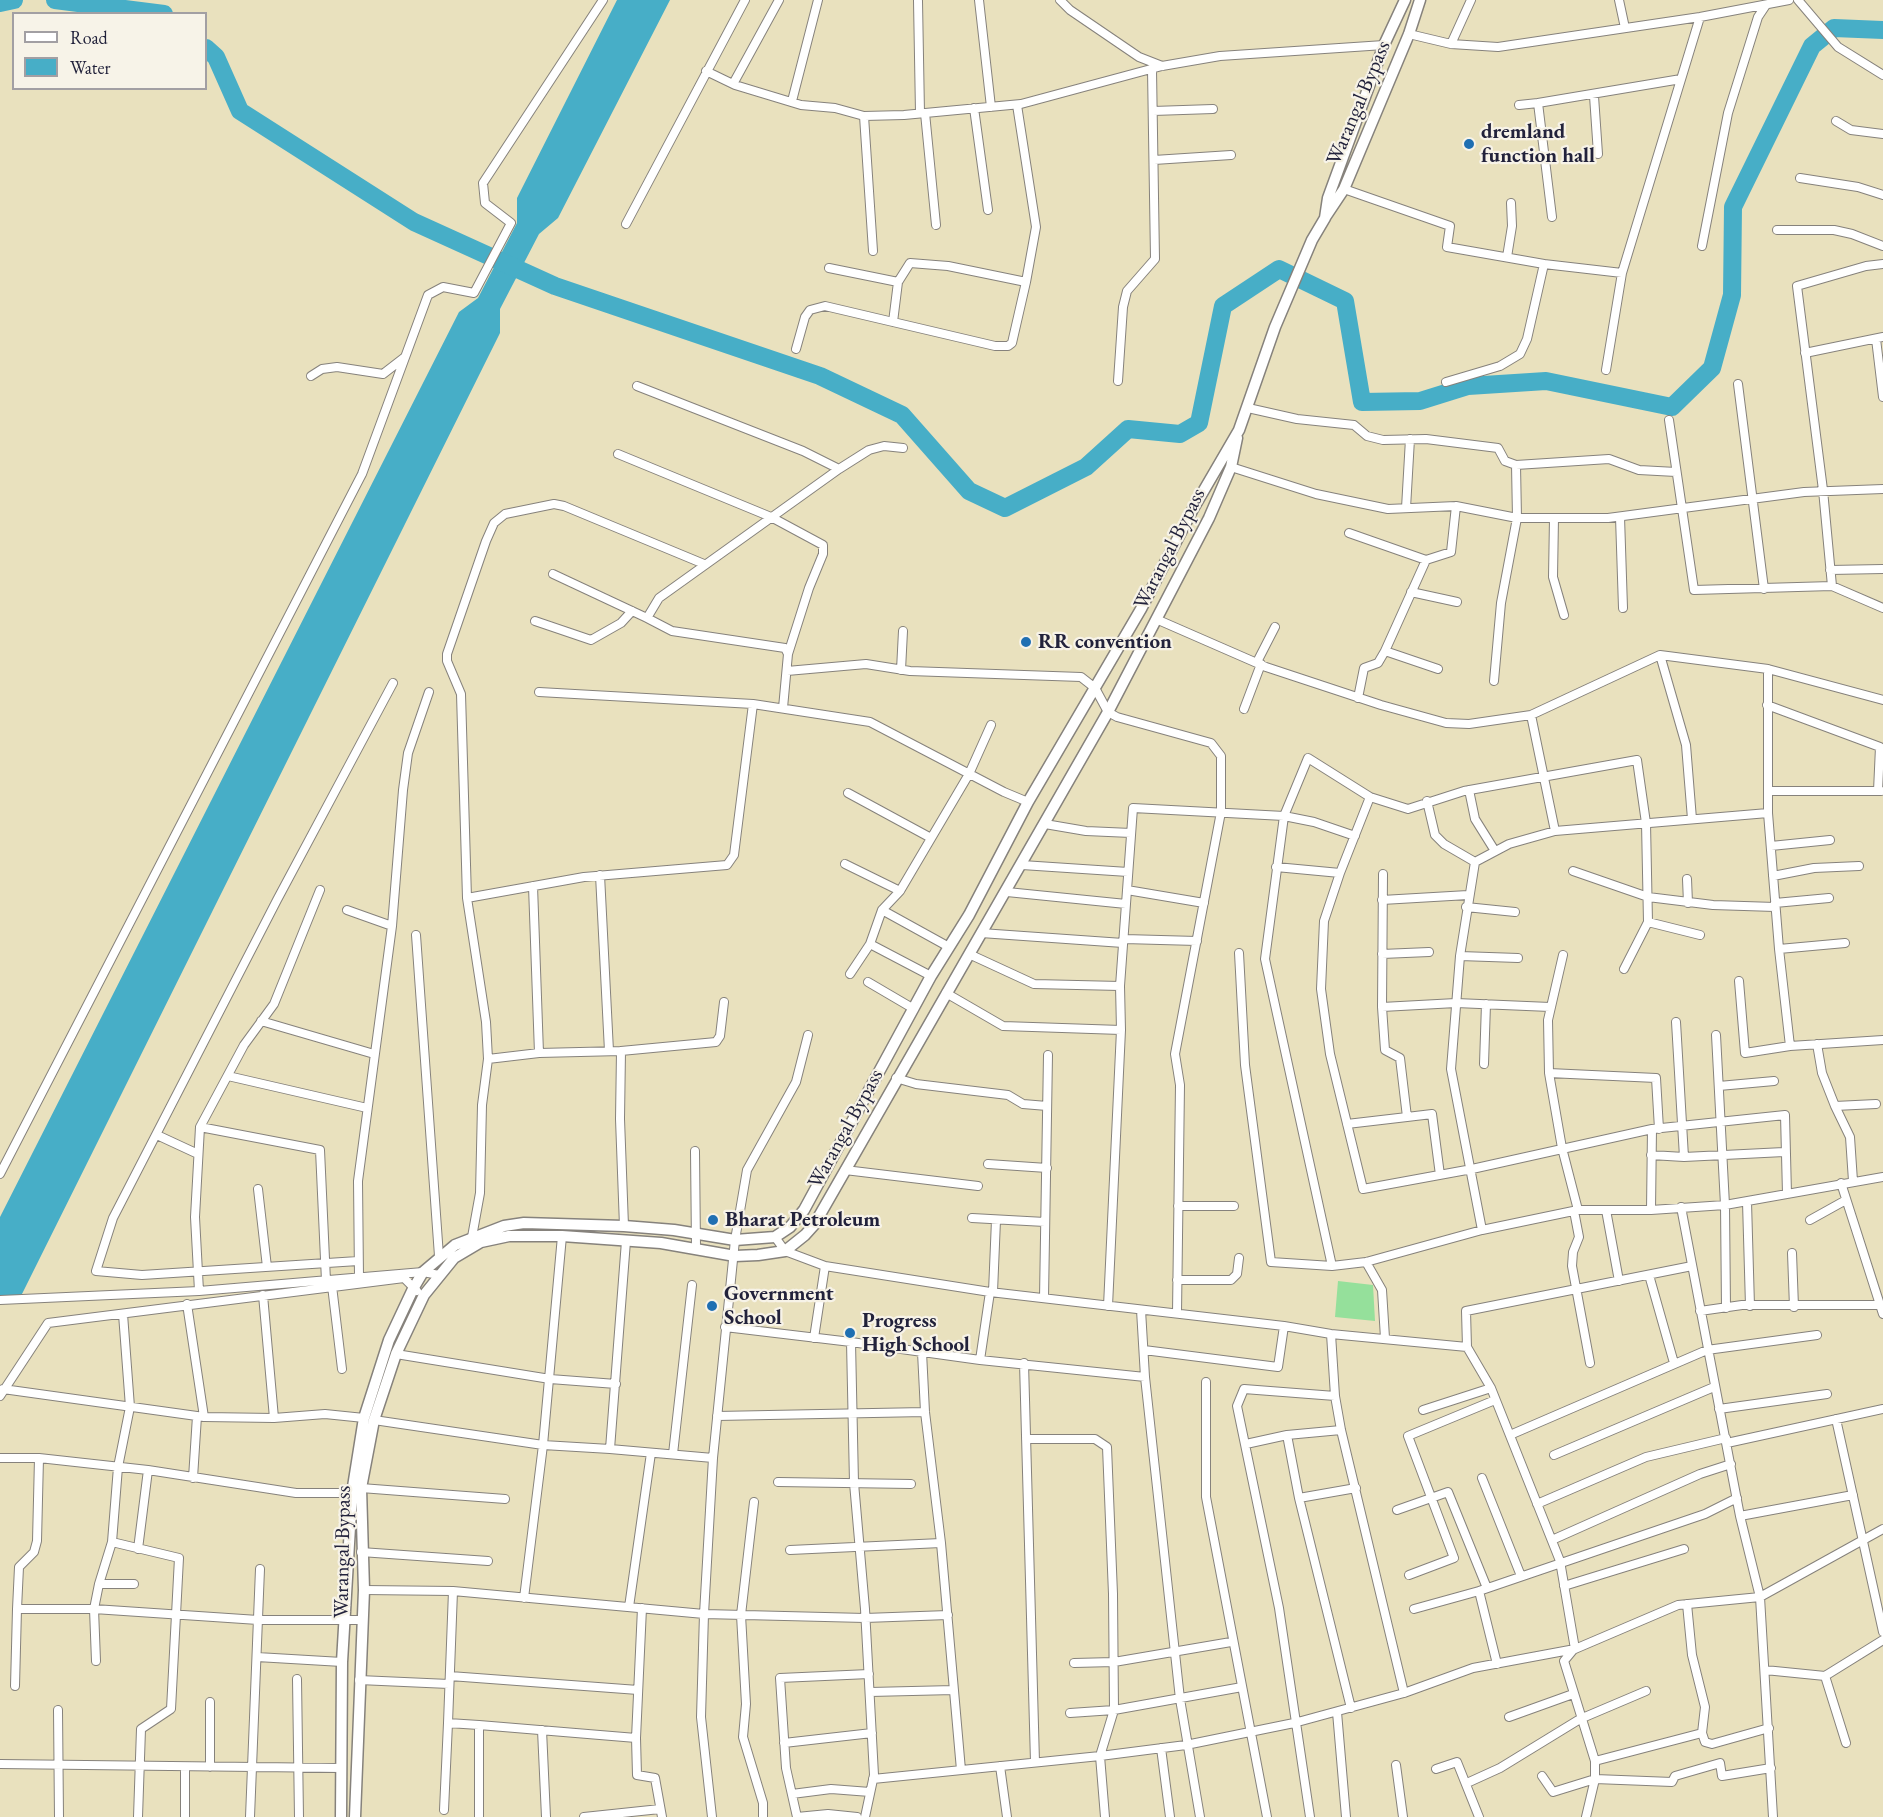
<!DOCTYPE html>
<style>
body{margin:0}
#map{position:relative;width:1883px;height:1817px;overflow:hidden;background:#e9e1be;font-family:"EB Garamond",serif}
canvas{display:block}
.legend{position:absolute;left:12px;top:12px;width:195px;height:78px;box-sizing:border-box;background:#f7f3e8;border:2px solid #a29fa3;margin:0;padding:8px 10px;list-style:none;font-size:18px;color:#22223b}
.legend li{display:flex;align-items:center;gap:12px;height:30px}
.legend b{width:30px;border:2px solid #a29fa3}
</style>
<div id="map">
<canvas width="1883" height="1817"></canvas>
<ul class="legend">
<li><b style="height:8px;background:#fff"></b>Road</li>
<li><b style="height:16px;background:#47aec7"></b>Water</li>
</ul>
</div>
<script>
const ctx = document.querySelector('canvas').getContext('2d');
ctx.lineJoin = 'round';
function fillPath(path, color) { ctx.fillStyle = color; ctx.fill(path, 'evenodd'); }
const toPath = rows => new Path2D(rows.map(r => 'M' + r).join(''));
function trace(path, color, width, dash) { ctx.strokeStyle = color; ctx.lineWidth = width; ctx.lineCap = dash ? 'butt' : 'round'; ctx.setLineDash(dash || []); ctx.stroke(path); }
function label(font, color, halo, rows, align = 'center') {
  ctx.font = font + ' "EB Garamond",serif'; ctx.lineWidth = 4.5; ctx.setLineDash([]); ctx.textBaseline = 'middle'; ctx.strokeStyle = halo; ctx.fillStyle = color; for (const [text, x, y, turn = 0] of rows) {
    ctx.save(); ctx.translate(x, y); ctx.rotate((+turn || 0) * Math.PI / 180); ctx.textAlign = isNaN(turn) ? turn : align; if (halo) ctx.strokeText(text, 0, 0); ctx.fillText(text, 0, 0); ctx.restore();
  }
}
fillPath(toPath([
 [1338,1281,1373,1285,1375,1321,1335,1317]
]), '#95e09b');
fillPath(toPath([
 [617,0,670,0,558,218,539,234,500,309,500,333,20,1298,0,1299,0,1217,459,312,478,298,517,223,517,198]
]), '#47aec7');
trace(toPath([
 [55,0,164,14],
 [0,3,14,0],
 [206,48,216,57,240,111,414,222,555,286,820,376,902,415,969,491,1005,508,1086,467,1128,429,1180,434,1199,423,1223,306,1279,269,1345,301,1362,402,1420,401,1468,386,1546,381,1672,407,1712,368,1732,295,1733,207,1812,46,1834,28,1883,30]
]), '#47aec7', 18);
const street = toPath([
 [979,0,991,107],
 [1060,0,1070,10,1139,57,1162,66],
 [1619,0,1625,28],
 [1798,0,1838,47,1883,75],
 [918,1,920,113],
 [1409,34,1451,44,1498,47,1700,17,1789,0],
 [1451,44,1471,0],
 [706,71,735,85,801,105,835,108,864,116,904,115,1021,104,1162,66,1220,56,1384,45],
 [733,84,779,0],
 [1594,96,1598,154],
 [792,101,818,0],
 [1519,105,1538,103],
 [974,108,988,210],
 [1153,111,1213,109],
 [925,113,936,225],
 [864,116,873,251],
 [1836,121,1851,130,1883,134],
 [1154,160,1231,155],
 [1800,178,1858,187,1883,195],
 [1344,189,1450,226,1447,247,1544,264,1622,273,1700,17],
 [1552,217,1538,103,1681,79],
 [626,224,745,0],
 [1777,230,1834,230,1852,234,1883,246],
 [1702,246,1728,113,1758,17,1766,5],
 [1507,257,1512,226,1511,203],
 [829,268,898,282],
 [893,322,898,282,910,263,948,266,1026,282,1036,227,1017,105],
 [1876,339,1883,397],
 [796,349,805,317,810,310,825,306,995,346,1008,346,1012,343,1026,282],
 [1805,353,1883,337],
 [1606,370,1622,273],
 [311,376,322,369,337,367,383,374,405,357],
 [1118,381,1123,307,1127,291,1155,259,1152,70],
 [1446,382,1500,366,1520,354,1527,339,1544,264],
 [1738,384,1764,589],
 [637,386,803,451,839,469,659,598,647,618,672,631,785,648,788,654,783,708],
 [1248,408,1297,419,1354,425,1367,436,1383,440,1426,439,1498,448,1505,461,1516,465],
 [1669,420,1694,590,1832,586,1883,608],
 [618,454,771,517,823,545,823,554,809,588,788,654],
 [1231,467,1316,494,1388,509,1456,506,1517,518,1608,518,1804,492,1883,489],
 [839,469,869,450,884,446,903,448],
 [1406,508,1410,439],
 [1620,517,1623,608],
 [1554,518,1553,577,1564,615],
 [1349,533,1426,560],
 [1830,570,1883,569],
 [553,574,647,618],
 [1832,586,1823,490,1797,286,1866,266,1883,264],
 [1411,592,1457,602],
 [1156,619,1266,667,1381,705,1446,723,1469,724,1531,715,1660,655,1768,669,1883,700],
 [535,621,591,640,621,623,632,611],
 [1660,655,1686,745,1692,819],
 [1257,662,1275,627],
 [1438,669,1385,651,1426,560,1451,552,1456,506],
 [1768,669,1768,813,1779,949,1790,1046],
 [901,670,903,631],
 [787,671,866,664,910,671,1081,677,1095,688,1108,712,1117,717,1211,743,1221,756,1221,812,1175,1054,1180,1085,1177,1313],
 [1494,681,1501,603,1517,518,1516,465,1609,459,1639,470,1676,472],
 [539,692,753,704,870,722,1004,792,1028,802],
 [1358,698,1364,668,1378,663,1385,651],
 [1767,705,1880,747,1878,791],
 [1244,709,1261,664],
 [1531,715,1555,831],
 [1469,790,1475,819,1495,851],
 [1768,791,1881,791],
 [848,793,931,838],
 [1370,797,1340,873,1324,921,1321,989,1330,1054,1363,1189,1472,1169,1652,1129,1785,1115,1787,1194],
 [1427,801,1435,835,1444,844,1475,862],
 [1045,824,1086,831,1131,833],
 [1771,846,1830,840],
 [845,864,900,891,969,774,991,725],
 [1022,865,1128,872],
 [1276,867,1340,873],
 [1573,871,1648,897,1713,905,1775,907],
 [1383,874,1382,1007,1385,1050,1400,1058,1407,1117,1432,1114,1440,1175],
 [600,875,609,1051],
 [1773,876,1814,868,1859,866],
 [1687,879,1688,903],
 [533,886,539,1053],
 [1127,890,1204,903],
 [1007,892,1126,904],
 [467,898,584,877,727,865,734,855,753,704],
 [1382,900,1468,895],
 [1775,903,1829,898],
 [1466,907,1515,912],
 [347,910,392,926],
 [882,910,949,947],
 [1648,922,1700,935],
 [981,933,1123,943],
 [416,935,439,1256],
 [1124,939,1197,941],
 [870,944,931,976],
 [1779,949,1845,943],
 [1239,953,1245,1065,1271,1262,1332,1266,1366,1262,1482,1230,1578,1210,1651,1210,1725,1205,1883,1177],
 [969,954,1034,984,1120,986],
 [1382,954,1429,952],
 [1563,955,1548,1020,1549,1073,1562,1148,1578,1210],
 [1460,956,1518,958],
 [850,974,870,944,882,910,900,891],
 [1739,981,1745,1053,1790,1046,1883,1040],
 [868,982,914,1009],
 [946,993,1003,1026,1121,1030],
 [1382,1007,1456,1003,1550,1007],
 [261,1021,374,1054],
 [1676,1022,1684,1157,1784,1152],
 [808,1035,796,1082,747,1170,735,1240,713,1458,704,1614,865,1618,948,1615],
 [1716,1035,1725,1205,1726,1308],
 [1817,1044,1822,1073,1835,1106,1876,1104],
 [621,1051,716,1042,720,1036,724,1002],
 [488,1059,539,1053,621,1051,620,1119,624,1226],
 [1484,1064,1486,1004],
 [1549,1073,1656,1078,1659,1129],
 [228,1076,367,1108],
 [896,1078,916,1084,1008,1095,1023,1104,1047,1106],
 [1719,1086,1774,1081],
 [1835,1106,1850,1137,1853,1181],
 [1347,1124,1407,1117],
 [200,1127,320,1150,326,1281],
 [157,1135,198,1154],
 [695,1151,696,1247],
 [1651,1155,1684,1157],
 [988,1164,1047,1168],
 [845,1170,978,1186],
 [0,1174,362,474,428,295,443,287,474,293,511,223,485,203,483,183,603,0],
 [1841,1183,1883,1314],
 [258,1189,267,1267],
 [1747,1202,1750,1306],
 [1178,1206,1234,1206],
 [1681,1207,1740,1516,1760,1597,1773,1817],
 [1606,1210,1619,1281],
 [1651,1210,1652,1129],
 [1574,1211,1579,1237,1573,1252,1572,1266,1590,1363],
 [972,1218,1045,1222],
 [1810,1220,1846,1200],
 [1482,1230,1451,1069,1460,956,1475,862,1509,844,1555,831,1768,813],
 [472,1237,480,1193,482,1105,488,1059,486,1022,467,898,461,694,447,661,447,654,486,541,494,523,505,514,554,504,564,506,704,564],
 [775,1237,785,1251,825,1266,990,1292,1284,1326,1331,1334,1467,1347,1491,1388,1560,1561,1575,1649],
 [626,1241,610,1449,713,1458],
 [1792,1253,1794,1307],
 [358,1261,142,1275,96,1271,113,1218,277,900,393,683],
 [1366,1262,1382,1290,1385,1338],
 [1332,1266,1265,959,1284,816,1308,758,1370,797,1408,809,1464,791,1637,760,1646,823,1648,922,1624,969],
 [1649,1275,1674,1363],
 [359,1277,358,1181,392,926,403,790,408,753,429,692],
 [1177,1280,1231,1280,1237,1274,1239,1258],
 [332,1286,342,1369],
 [199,1291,195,1217,200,1127,244,1045,274,1004,320,890],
 [993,1292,996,1220],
 [263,1295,274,1418],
 [1044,1298,1048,1055],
 [0,1300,199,1291,423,1272,439,1275],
 [187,1304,204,1417],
 [1108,1306,1121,1030,1120,986,1133,808,1284,816,1314,822,1355,836],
 [1141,1310,1145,1377,1180,1699,1200,1817],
 [1700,1311,1742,1305,1883,1305],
 [725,1327,851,1342,854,1483,865,1609,874,1775,865,1817],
 [1331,1334,1335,1396,1341,1430,1404,1693],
 [814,1338,825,1266],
 [851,1342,980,1360,1145,1377],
 [1467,1347,1466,1311,1692,1266],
 [1144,1350,1278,1367,1284,1326],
 [922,1352,925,1412,941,1543],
 [396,1354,550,1379,616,1384],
 [980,1360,990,1292],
 [1024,1363,1035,1762],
 [1206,1382,1206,1497,1267,1817],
 [3,1389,204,1417,274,1418,325,1414,364,1418],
 [0,1396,48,1323,404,1278,417,1291],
 [1719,1409,1827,1394],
 [1423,1410,1491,1388],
 [717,1416,925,1412],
 [1836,1419,1883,1632],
 [374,1420,543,1445,610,1449],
 [1287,1435,1299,1498,1351,1708],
 [1510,1435,1707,1350,1817,1335],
 [1026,1439,1095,1439,1107,1447,1113,1594,1114,1710,1100,1756,1105,1817],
 [1727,1443,1883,1409],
 [1246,1444,1287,1435,1341,1430],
 [673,1454,692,1285],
 [1554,1455,1714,1387],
 [0,1458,39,1458,148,1470,296,1493,352,1493],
 [193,1478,197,1416],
 [1482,1478,1521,1576],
 [778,1482,911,1484],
 [361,1488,505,1499],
 [1299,1498,1356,1488],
 [754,1502,741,1615,746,1704,743,1737,763,1803,763,1817],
 [1537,1504,1646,1457,1726,1438],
 [1397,1510,1448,1492,1487,1588],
 [1740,1516,1853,1495],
 [1552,1540,1700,1474,1731,1464],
 [112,1542,179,1558,171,1709,141,1729,138,1817],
 [138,1549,148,1470],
 [790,1550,941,1543,961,1770],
 [361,1552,488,1561],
 [1409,1575,1454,1558,1408,1436,1495,1400],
 [99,1584,112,1542,118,1467,130,1407,123,1314],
 [1564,1586,1684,1549],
 [364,1590,453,1591,448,1723,479,1725,479,1817],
 [453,1591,704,1614,701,1717,712,1817],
 [1479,1591,1705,1514,1737,1498],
 [524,1598,543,1445,562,1236],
 [629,1607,651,1453],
 [642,1608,636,1738,637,1775,655,1778,662,1817],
 [17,1609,19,1567,34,1552,37,1541,39,1458],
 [1414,1609,1479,1591,1497,1664],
 [1574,1649,1564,1661,1595,1761,1595,1779,1586,1817],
 [257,1657,342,1662],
 [96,1661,94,1609,99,1584,134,1584],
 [1074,1663,1114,1662,1231,1642],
 [1765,1670,1825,1676,1883,1640],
 [450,1676,638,1690],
 [1825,1676,1846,1743],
 [297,1679,299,1817],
 [359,1680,449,1684],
 [15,1686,17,1609,94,1609,258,1620,362,1620],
 [870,1692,954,1690],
 [210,1702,210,1767],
 [58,1710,59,1817],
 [1337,1712,1346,1817],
 [1070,1713,1114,1710,1242,1687],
 [1509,1717,1573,1694],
 [479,1725,636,1738],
 [542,1730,546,1817],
 [1702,1733,1705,1742,1712,1744,1769,1728],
 [784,1743,872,1733],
 [1161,1748,1170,1817],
 [1595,1761,1702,1733,1705,1707,1692,1655,1687,1604],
 [0,1764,341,1768],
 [1396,1765,1403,1817],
 [1000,1766,1007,1817],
 [185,1767,185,1817],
 [1436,1769,1457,1762,1479,1817],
 [1542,1776,1553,1792,1595,1779,1672,1782,1675,1776,1720,1763,1722,1776,1771,1768],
 [873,1779,1100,1756,1186,1745,1294,1723,1404,1693,1473,1668,1575,1649,1678,1605,1760,1597,1883,1529],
 [1467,1783,1500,1768,1580,1719,1646,1691],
 [792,1794,831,1789,870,1792],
 [444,1810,448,1723],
 [250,1817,260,1569],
 [584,1817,660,1809],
 [857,1817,828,1814,797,1817,786,1768,780,1678,869,1674],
 [1310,1817,1279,1608,1237,1406,1244,1389,1335,1396]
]);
const secondary = toPath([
 [1326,216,1344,189,1409,34,1420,0],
 [341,1817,342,1662,352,1493,364,1418,389,1340,413,1289,423,1272,455,1245,504,1226,524,1223,624,1226,674,1230,735,1240,775,1237,790,1227,804,1210,931,976,969,915,1028,802,1141,609,1193,509,1239,430,1275,327,1312,240,1325,218,1328,198,1384,45,1405,0],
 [355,1817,364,1590,361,1488,374,1420,396,1354,424,1295,454,1258,481,1242,509,1236,562,1236,661,1243,735,1256,758,1255,785,1251,805,1235,814,1225,1108,712,1209,518,1231,467,1237,438]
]);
trace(street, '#86827c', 10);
trace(secondary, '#86827c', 13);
trace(street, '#fff', 8);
trace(secondary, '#fff', 10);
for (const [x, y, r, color] of [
 [1469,144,6,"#1f6fb2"],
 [1026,642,6,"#1f6fb2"],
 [713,1220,6,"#1f6fb2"],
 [712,1306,6,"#1f6fb2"],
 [850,1333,6,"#1f6fb2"]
]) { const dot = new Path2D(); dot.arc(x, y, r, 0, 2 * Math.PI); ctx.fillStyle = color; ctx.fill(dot); trace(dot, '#f7f3e8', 2); }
label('21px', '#22223b', '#f7f3e8', [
 ["Warangal Bypass",1359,103,-67],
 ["Warangal Bypass",1170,549,-63],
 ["Warangal Bypass",846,1129,-61],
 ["Warangal Bypass",343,1552,-89]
]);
label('bold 21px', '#22223b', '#f7f3e8', [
 ["dremland",1481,132],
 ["function hall",1481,156],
 ["RR convention",1038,642],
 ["Bharat Petroleum",725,1220],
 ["Government",724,1294],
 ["School",724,1318],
 ["Progress",862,1321],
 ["High School",862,1345]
], 'left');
</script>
